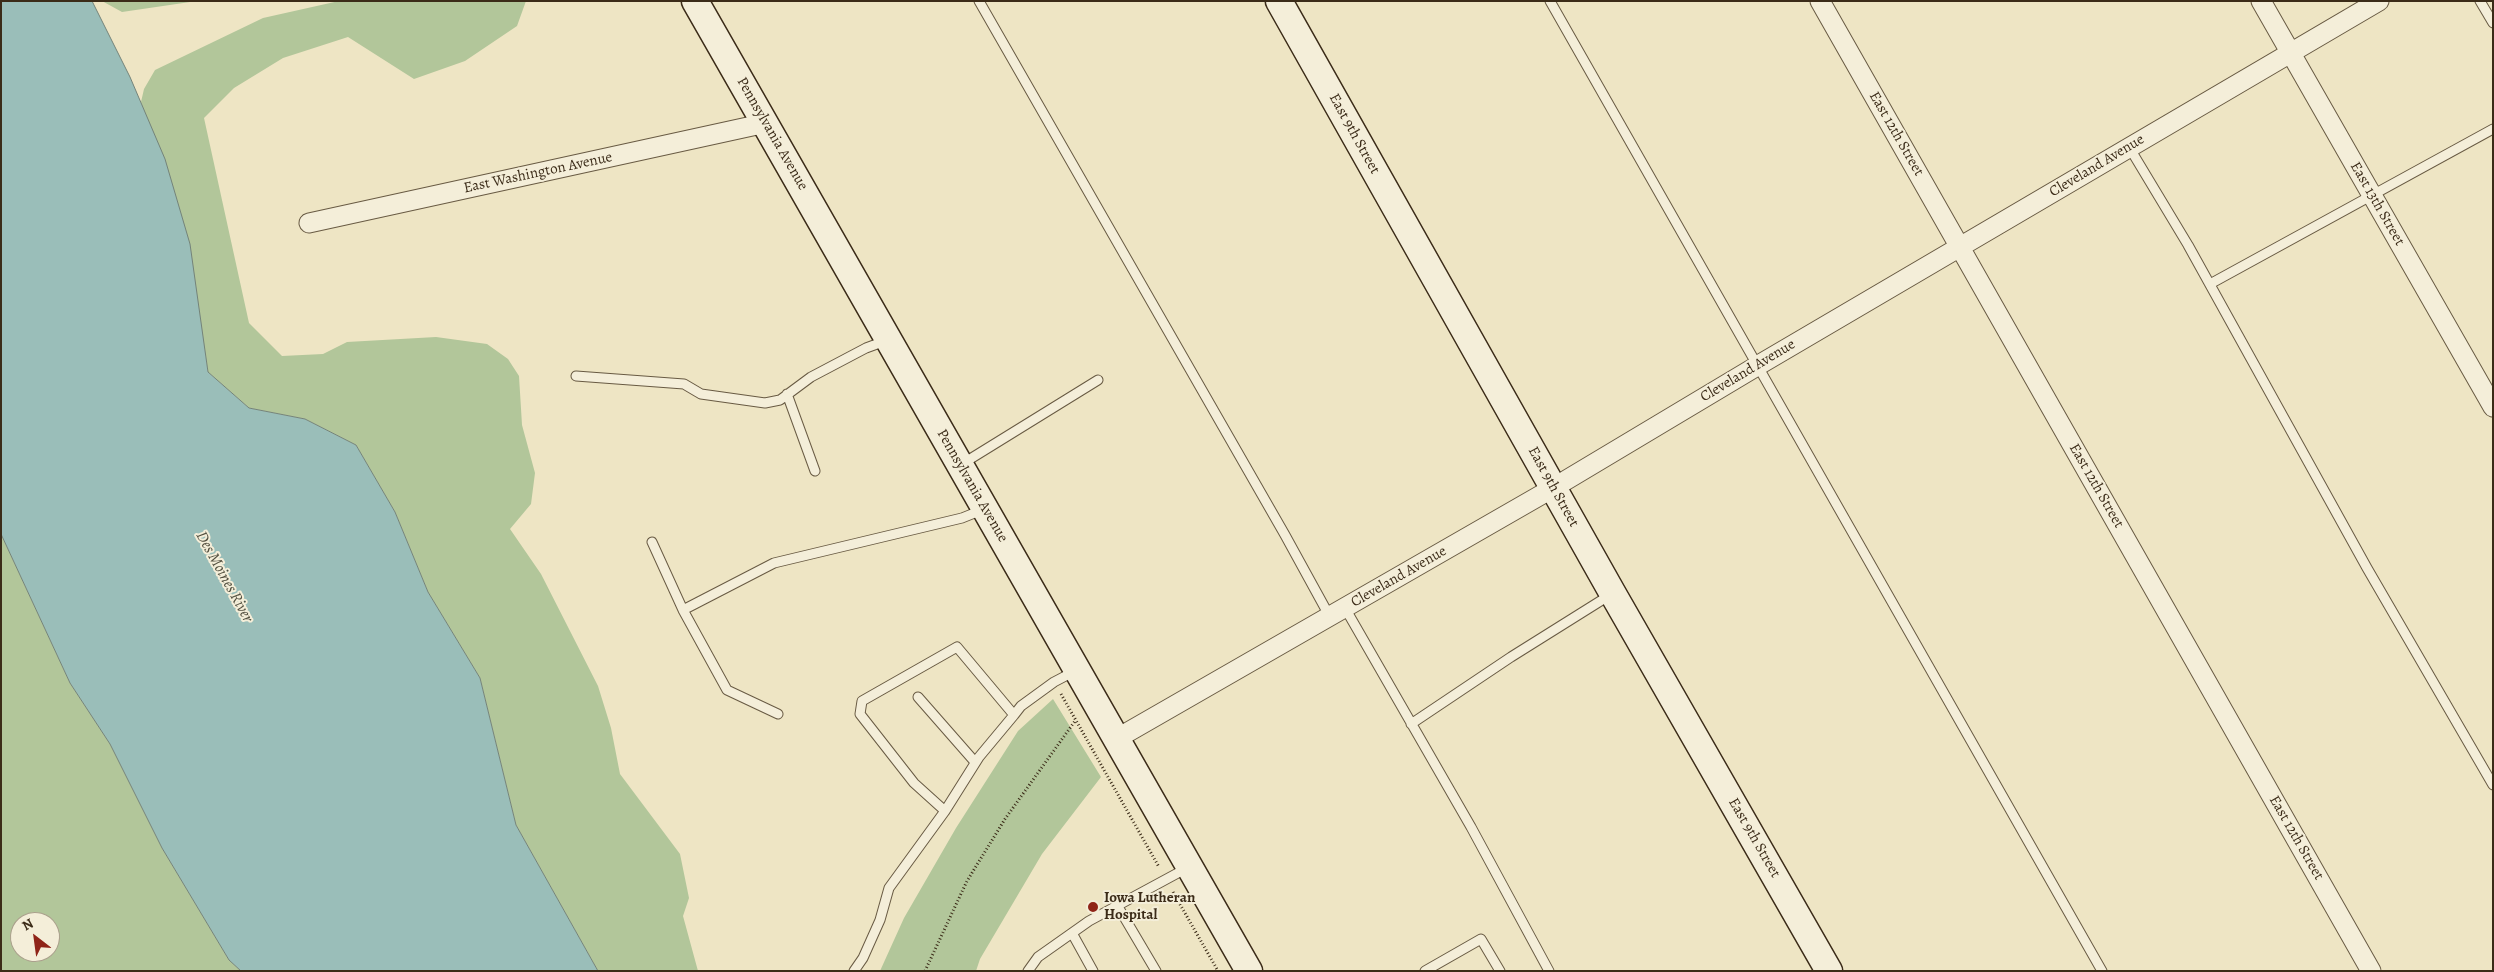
<!DOCTYPE html>
<style>
body{margin:0}
#map{position:relative;width:2494px;height:972px;overflow:hidden;background:#eee5c4;font-family:Alegreya,serif}
canvas{display:block}
.frame{position:absolute;inset:0;border:2px solid #3b2b18;pointer-events:none}
.north{position:absolute;left:10px;top:912px;width:50px;height:50px;box-sizing:border-box;background:#f4eed9;border:1px solid #aaa08c;border-radius:50%;rotate:330deg;font-size:14px;font-weight:700;line-height:20px;text-align:center;color:#3b2b18}
.north::after{content:'';display:block;margin:auto;width:18px;height:22px;background:#8f2418;clip-path:polygon(50% 0,100% 100%,50% 72%,0 100%)}
</style>
<div id="map">
<canvas width="2494" height="972"></canvas>
<div class="frame"></div>
<div class="north">N</div>
</div>
<script>
const ctx = document.querySelector('canvas').getContext('2d');
ctx.lineJoin = 'round';
function fillPath(path, color) { ctx.fillStyle = color; ctx.fill(path, 'evenodd'); }
const toPath = rows => new Path2D(rows.map(r => 'M' + r).join(''));
function trace(path, color, width, dash) { ctx.strokeStyle = color; ctx.lineWidth = width; ctx.lineCap = dash ? 'butt' : 'round'; ctx.setLineDash(dash || []); ctx.stroke(path); }
function label(font, color, halo, rows, align = 'center') {
  ctx.font = font + ' Alegreya,serif'; ctx.lineWidth = 4; ctx.setLineDash([]); ctx.textBaseline = 'middle'; ctx.strokeStyle = halo; ctx.fillStyle = color; for (const [text, x, y, turn = 0] of rows) {
    ctx.save(); ctx.translate(x, y); ctx.rotate((+turn || 0) * Math.PI / 180); ctx.textAlign = isNaN(turn) ? turn : align; if (halo) ctx.strokeText(text, 0, 0); ctx.fillText(text, 0, 0); ctx.restore();
  }
}
fillPath(toPath([
 [102,1,197,1,122,12],
 [339,1,526,1,517,26,465,61,414,79,348,37,283,58,234,88,204,118,249,323,282,356,323,354,347,342,436,337,487,344,508,359,519,376,522,425,535,473,531,504,510,529,541,574,598,686,611,728,620,774,680,854,689,898,683,916,698,971,598,971,516,825,480,678,428,592,395,512,356,445,305,419,249,408,208,372,200,324,141,102,144,89,155,70,263,18],
 [1,534,70,683,110,744,162,848,229,960,241,971,1,971],
 [20,922,50,922,50,952,20,952],
 [1053,699,1101,777,1042,854,980,959,976,971,880,971,904,918,956,828,1018,731]
]), '#b2c69a');
const water = toPath([
 [1,1,92,1,130,77,165,159,190,244,208,372,249,408,305,419,356,445,395,512,428,592,480,678,516,825,598,971,241,971,229,960,162,848,110,744,70,683,1,534,1,1]
]);
fillPath(water, '#9abeb9');
trace(water, '#748379', 1);
const lane = toPath([
 [979,1,1285,535,1330,617],
 [1550,1,2102,971],
 [2480,1,2493,23],
 [2129,147,2188,245,2367,568,2493,785],
 [2210,284,2493,129],
 [576,376,684,384,701,394,765,403,780,400,811,377,866,348,885,341],
 [787,394,815,471],
 [962,464,1098,380],
 [652,542,683,610],
 [1345,608,1471,827,1549,971],
 [918,697,975,762],
 [778,714,727,690,683,610,774,563,962,518,982,510],
 [1014,715,957,647,862,701,860,714,914,783,945,811,979,757,1014,715,1021,706,1054,682,1075,671],
 [1411,724,1511,657,1610,595],
 [1117,905,1156,971],
 [1072,933,1093,971],
 [854,971,863,958,880,920,889,888,945,811],
 [1028,971,1038,957,1089,921,1187,868],
 [1425,971,1481,939,1500,971]
]);
const street = toPath([
 [1820,1,2371,971],
 [2261,1,2493,407],
 [309,223,766,123],
 [1116,739,1553,488,1757,366,2379,1]
]);
const secondary = toPath([
 [695,1,1249,971],
 [1279,1,1613,594,1829,971]
]);
trace(lane, '#685a43', 11);
trace(street, '#685a43', 21);
trace(secondary, '#3b2b18', 29);
trace(toPath([
 [1061,694,1159,867],
 [1173,892,1218,971],
 [925,971,967,881,1005,819,1075,721]
]), '#3b2b18', 3, [1, 2.5]);
trace(lane, '#f4eed9', 9);
trace(street, '#f4eed9', 19);
trace(secondary, '#f4eed9', 26);
for (const [x, y, r, color] of [
 [1093,907,6,"#8f2418"]
]) { const dot = new Path2D(); dot.arc(x, y, r, 0, 2 * Math.PI); ctx.fillStyle = color; ctx.fill(dot); trace(dot, '#f4eed9', 2); }
label('15px', '#3b2b18', '#f4eed9', [
 ["Pennsylvania Avenue",772,134,60],
 ["East 9th Street",1354,134,61],
 ["East 12th Street",1896,134,60],
 ["Cleveland Avenue",2097,166,-31],
 ["East Washington Avenue",538,173,-12],
 ["East 13th Street",2377,204,60],
 ["Cleveland Avenue",1748,371,-31],
 ["Pennsylvania Avenue",972,486,60],
 ["East 12th Street",2096,486,60],
 ["East 9th Street",1553,487,61],
 ["Cleveland Avenue",1399,577,-30],
 ["East 9th Street",1754,838,60],
 ["East 12th Street",2296,838,60]
]);
label('bold 15px', '#3b2b18', '#f4eed9', [
 ["Iowa Lutheran",1104,898],
 ["Hospital",1104,915]
], 'left');
label('italic 16px', '#535040', '#f4eed9', [
 ["Des Moines River",224,577,61]
]);
</script>
